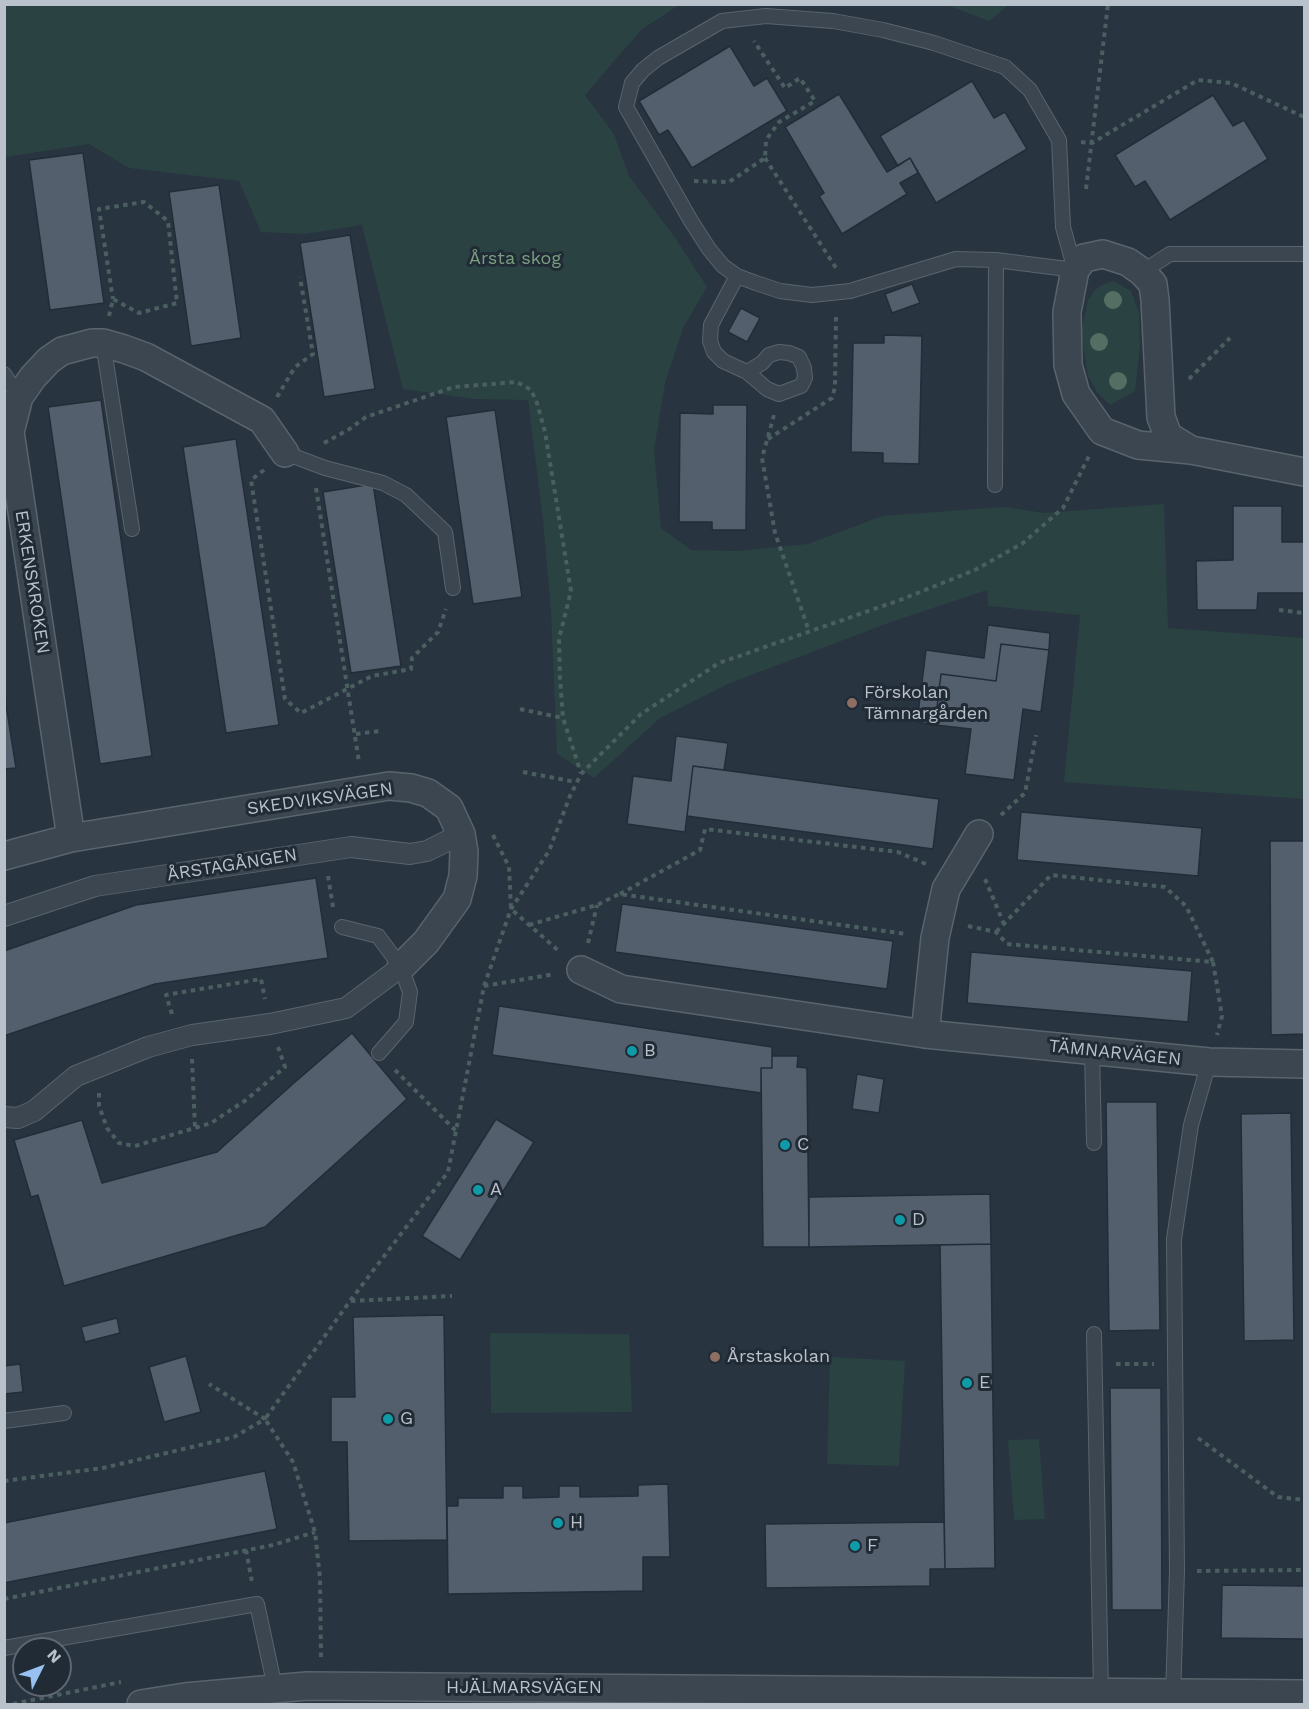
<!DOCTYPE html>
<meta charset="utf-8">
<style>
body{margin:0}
#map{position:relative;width:1309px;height:1709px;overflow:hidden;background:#283440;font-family:"Work Sans",sans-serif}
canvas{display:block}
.frame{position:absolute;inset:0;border:6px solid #b9c1ca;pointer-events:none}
.north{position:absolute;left:12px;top:1637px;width:60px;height:60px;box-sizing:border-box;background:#212b36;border:2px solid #5e6771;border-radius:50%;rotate:48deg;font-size:16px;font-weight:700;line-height:24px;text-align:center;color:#b9c1ca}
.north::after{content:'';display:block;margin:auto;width:21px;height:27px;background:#98c0f1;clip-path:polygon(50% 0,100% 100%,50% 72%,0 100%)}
</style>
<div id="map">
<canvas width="1309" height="1709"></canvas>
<div class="frame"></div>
<div class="north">N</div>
</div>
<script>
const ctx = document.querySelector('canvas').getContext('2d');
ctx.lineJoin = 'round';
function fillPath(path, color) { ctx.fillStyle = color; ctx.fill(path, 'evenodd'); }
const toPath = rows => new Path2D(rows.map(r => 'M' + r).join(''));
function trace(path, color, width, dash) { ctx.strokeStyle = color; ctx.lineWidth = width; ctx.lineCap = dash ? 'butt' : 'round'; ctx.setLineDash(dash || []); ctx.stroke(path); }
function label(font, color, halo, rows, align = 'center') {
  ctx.font = font + ' "Work Sans",sans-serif'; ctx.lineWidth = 6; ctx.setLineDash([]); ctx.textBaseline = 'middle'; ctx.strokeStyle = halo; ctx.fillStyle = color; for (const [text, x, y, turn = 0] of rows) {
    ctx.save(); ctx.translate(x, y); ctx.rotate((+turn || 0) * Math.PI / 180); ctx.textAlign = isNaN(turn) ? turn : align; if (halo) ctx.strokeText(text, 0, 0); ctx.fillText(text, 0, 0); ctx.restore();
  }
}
fillPath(toPath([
 [4,5,679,5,641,30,585,95,614,134,629,176,676,239,707,287,683,328,665,383,654,450,661,528,691,550,738,551,808,544,882,516,1004,507,1044,513,1164,504,1168,628,1304,638,1304,799,1064,782,1080,615,988,606,987,590,891,622,728,684,660,718,594,778,557,754,551,611,543,520,528,400,474,399,403,389,362,225,304,234,261,232,239,181,129,168,89,144,5,157],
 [947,5,1009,5,989,21],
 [1113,281,1131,291,1139,313,1140,347,1135,391,1110,405,1097,392,1088,376,1083,345,1082,329,1088,300,1095,290,1102,285],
 [490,1333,629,1334,632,1412,491,1413],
 [830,1357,905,1361,899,1466,827,1464],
 [1039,1439,1045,1519,1014,1520,1008,1440]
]), '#2b4242');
const building = toPath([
 [730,46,754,86,767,78,787,111,692,168,668,130,659,135,639,101,730,46],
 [972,81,994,118,1005,112,1027,149,936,203,910,158,898,166,880,136,972,81],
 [839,94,887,172,910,158,918,173,900,183,907,194,842,234,819,196,824,193,785,127,839,94],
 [1213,95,1233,126,1244,120,1268,159,1170,220,1145,181,1135,187,1115,155,1213,95],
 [83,153,104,303,50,310,29,160,83,153],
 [219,185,241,338,191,346,169,192,219,185],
 [350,235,375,389,324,397,300,243,350,235],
 [912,284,920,303,892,313,885,294,912,284],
 [741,308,760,318,747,342,728,332,741,308],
 [884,335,922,336,919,464,883,463,883,453,851,452,853,343,884,343,884,335],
 [101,400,152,756,100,764,48,407,101,400],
 [713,405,747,405,746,530,712,530,712,522,679,522,680,413,713,414,713,405],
 [495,410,522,597,473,604,446,417,495,410],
 [236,439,279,725,226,733,183,447,236,439],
 [373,484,401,666,351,673,323,492,373,484],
 [1233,506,1282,506,1282,542,1304,542,1304,593,1258,593,1257,610,1197,610,1196,561,1233,560,1233,506],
 [988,625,1050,633,1049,650,1001,644,996,681,941,674,935,725,917,722,926,650,984,658,988,625],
 [1001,644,1049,650,1041,712,1023,709,1014,780,965,774,971,729,935,725,941,674,996,681,1001,644],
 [4,692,16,768,4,769,4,692],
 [676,736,728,743,724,770,693,766,685,832,627,824,633,776,671,781,676,736],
 [693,766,939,799,933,849,687,816,693,766],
 [1021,812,1202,828,1198,876,1017,860,1021,812],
 [1270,841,1304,841,1304,1034,1271,1035,1270,841],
 [316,878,328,958,155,984,4,1036,4,951,136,905,316,878],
 [622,904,893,941,887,989,615,952,622,904],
 [971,952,1192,971,1188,1022,967,1003,971,952],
 [499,1006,772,1047,772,1068,761,1068,761,1093,492,1055,499,1006],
 [352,1033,407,1099,265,1227,64,1286,38,1195,31,1197,14,1140,82,1120,102,1183,217,1152,295,1082,352,1033],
 [772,1056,798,1056,797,1067,807,1068,809,1247,763,1247,761,1068,772,1068,772,1056],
 [857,1074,884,1079,879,1113,852,1109,857,1074],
 [1106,1102,1157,1102,1160,1330,1109,1331,1106,1102],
 [1291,1113,1294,1340,1244,1341,1241,1114,1291,1113],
 [496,1119,534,1142,460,1260,422,1236,496,1119],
 [990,1194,991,1244,809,1247,809,1197,990,1194],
 [991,1244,995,1568,945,1569,940,1245,991,1244],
 [444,1315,447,1540,349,1541,347,1442,331,1442,331,1397,355,1397,353,1317,444,1315],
 [117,1318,120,1333,85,1342,81,1327,117,1318],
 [186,1356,201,1412,164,1422,149,1367,186,1356],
 [20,1364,23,1392,4,1394,4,1366,20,1364],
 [1110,1388,1161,1388,1162,1610,1112,1610,1110,1388],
 [265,1471,277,1529,4,1583,4,1523,265,1471],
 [668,1484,670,1557,643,1557,643,1591,448,1594,447,1506,458,1506,458,1498,503,1498,503,1486,523,1486,523,1498,559,1497,559,1486,580,1486,580,1497,638,1496,638,1485,668,1484],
 [944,1522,945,1569,930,1569,930,1586,766,1588,765,1524,944,1522],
 [1222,1585,1304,1586,1304,1639,1221,1638,1222,1585]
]);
fillPath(building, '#545f6d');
trace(building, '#232d38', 1.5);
const service = toPath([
 [766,16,833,21,883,30,934,43,1005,67,1030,90,1059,140,1063,227,1075,270,996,260,956,259,850,291,812,295,780,291,756,283,737,276,723,266,709,249,691,221,626,107,632,83,643,70,658,58,722,21,766,16],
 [1142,272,1170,254,1304,254],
 [737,276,711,325,710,341,714,352,723,361,747,372,767,389,779,394,801,386,805,378,804,368,799,357,789,353,779,352,769,355,762,363,747,372],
 [103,343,132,529],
 [4,374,19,397],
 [285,453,325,468,383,483,406,495,445,532,453,588],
 [995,485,996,260],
 [342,927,378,936,401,967,410,992,406,1022,379,1053],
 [1092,1050,1094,1143],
 [1094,1334,1101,1695],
 [4,1421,64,1413],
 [4,1648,257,1604,275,1688],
 [1173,1696,1177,1571,1174,1239,1191,1125,1209,1062]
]);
const pedestrian = toPath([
 [4,916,95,886,351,847,410,854,427,851,461,834],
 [4,1117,18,1118,34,1111,76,1076,148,1047,192,1035,270,1024,346,1008,401,967]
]);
const minor = toPath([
 [1191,450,1168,436,1161,417,1155,300,1153,284,1142,272,1128,262,1103,254,1084,258,1075,270,1067,312,1068,365,1076,394,1102,431,1138,445,1191,450,1304,472],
 [71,838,10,432,19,397,33,377,49,360,62,351,92,343,103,343,124,349,146,357,262,420,285,453],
 [4,856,71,838,389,786,411,788,428,793,449,808,461,834,464,852,463,876,457,899,426,942,401,967],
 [581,970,621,989,925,1034,1209,1062,1304,1064],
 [925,1034,935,938,946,889,979,834],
 [141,1704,185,1697,307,1686,1304,1694]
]);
trace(service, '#5a646d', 16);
trace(pedestrian, '#5a646d', 22);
trace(minor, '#5a646d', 30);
trace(toPath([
 [1081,142,1092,143,1198,80,1231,83,1304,117],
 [765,158,838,271],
 [694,181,729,182,765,158,766,140,779,122,815,101,800,78,785,88,754,41],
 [1086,189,1108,4],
 [109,316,113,299,139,313,177,303,168,221,144,202,99,209,113,299],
 [1189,379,1230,338],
 [277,397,295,367,313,354,300,277],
 [774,415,762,458,775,533,809,631],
 [768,439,832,398,835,387,836,314],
 [324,443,348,430,366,417,454,387,517,382,531,390,537,403,545,432,571,591,559,639,560,679,563,718,581,773],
 [264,470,251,480,285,699,301,713,372,676,411,669,412,658,438,632,446,609],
 [316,488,359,762],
 [1279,610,1304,613],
 [520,709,563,718],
 [356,734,380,731],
 [523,772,576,782],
 [1001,815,1025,793,1036,735],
 [493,835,509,867,511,909,560,952],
 [328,876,333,907],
 [985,879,1004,924],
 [620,894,700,850,705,829,898,852,928,865],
 [529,925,597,905,619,894,906,934],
 [968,926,996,932,1007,944,1213,962,1186,906,1165,887,1051,875,996,932],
 [588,943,597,905],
 [1213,962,1222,1016,1217,1035],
 [484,986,555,974],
 [172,1014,166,995,261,979,265,999],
 [192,1059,195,1128],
 [395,1070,457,1132],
 [99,1093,99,1106,107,1128,119,1143,135,1146,211,1123,246,1100,285,1067,278,1047],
 [351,1301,452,1296],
 [1116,1364,1154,1364],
 [1198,1438,1278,1497,1304,1500],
 [4,1481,103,1468,234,1437,265,1419,209,1384],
 [246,1550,252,1582],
 [1197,1571,1304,1570],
 [4,1599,273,1545,315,1532],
 [321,1657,320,1578,315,1532,293,1462,265,1419,350,1301,448,1172,484,986,511,909,549,851,570,796,581,774,641,714,719,663,900,600,975,570,1023,543,1063,508,1089,456],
 [13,1704,121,1682]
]), '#4b5f60', 4, [4.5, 4.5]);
trace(service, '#3c4650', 14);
trace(pedestrian, '#3c4650', 20);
trace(minor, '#3c4650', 27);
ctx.fillStyle = '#556e63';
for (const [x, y] of [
 [1113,300],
 [1099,342],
 [1118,381]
]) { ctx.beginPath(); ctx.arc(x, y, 9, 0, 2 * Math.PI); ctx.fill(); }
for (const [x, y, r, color] of [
 [852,703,6,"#8d6e63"],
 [632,1051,6,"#0f9aa8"],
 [785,1145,6,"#0f9aa8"],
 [478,1190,6,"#0f9aa8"],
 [900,1220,6,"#0f9aa8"],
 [715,1357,6,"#8d6e63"],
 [967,1383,6,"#0f9aa8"],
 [388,1419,6,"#0f9aa8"],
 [558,1523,6,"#0f9aa8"],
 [855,1546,6,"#0f9aa8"]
]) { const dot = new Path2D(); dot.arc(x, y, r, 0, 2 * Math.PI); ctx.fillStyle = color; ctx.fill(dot); trace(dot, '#212b36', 2); }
label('18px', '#799e80', '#212b36', [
 ["Årsta skog",515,259]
]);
label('18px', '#b9c1ca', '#212b36', [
 ["ERKENSKROKEN",32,582,81],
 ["SKEDVIKSVÄGEN",320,799,-8],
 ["ÅRSTAGÅNGEN",232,865,-9],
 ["TÄMNARVÄGEN",1115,1053,6],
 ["HJÄLMARSVÄGEN",524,1688]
]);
label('18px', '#b9c1ca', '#212b36', [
 ["Förskolan",864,693],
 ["Tämnargården",864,714],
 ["B",644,1051],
 ["C",797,1145],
 ["A",490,1190],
 ["D",912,1220],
 ["Årstaskolan",727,1357],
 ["E",979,1383],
 ["G",400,1419],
 ["H",570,1523],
 ["F",867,1546]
], 'left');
</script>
